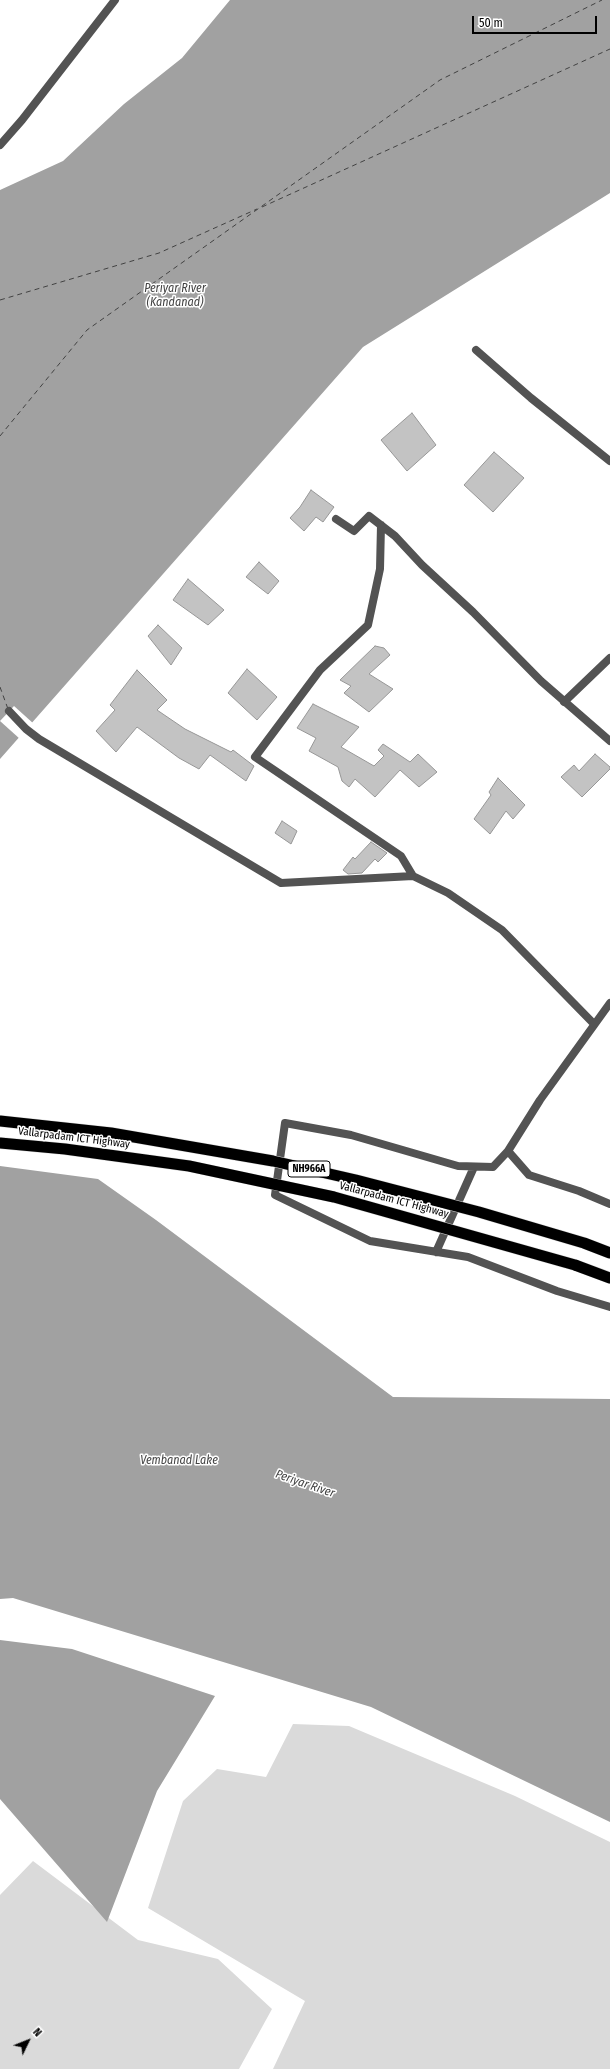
<!DOCTYPE html>
<style>
body{margin:0}
#map{position:relative;width:610px;height:2069px;overflow:hidden;background:#fff;font-family:"Fira Sans Condensed",sans-serif}
canvas{display:block}
.north{position:absolute;left:8px;top:2021px;width:40px;height:40px;-webkit-text-stroke:3px #fff;paint-order:stroke;rotate:47deg;font-size:11px;font-weight:700;line-height:16px;text-align:center;color:#000}
.north::after{content:'';display:block;margin:auto;width:14px;height:18px;background:#000;clip-path:polygon(50% 0,100% 100%,50% 72%,0 100%)}
.scale{position:absolute;left:472px;top:16px;width:125px;height:18px;box-sizing:border-box;border:2px solid #000;border-top:0;padding-left:5px;font-size:12px;line-height:14px;white-space:nowrap;color:#000;-webkit-text-stroke:3px #fff;paint-order:stroke}
</style>
<div id="map">
<canvas width="610" height="2069"></canvas>
<div class="north">N</div>
<div class="scale">50 m</div>
</div>
<script>
const ctx = document.querySelector('canvas').getContext('2d');
ctx.lineJoin = 'round';
function fillPath(path, color) { ctx.fillStyle = color; ctx.fill(path, 'evenodd'); }
const toPath = rows => new Path2D(rows.map(r => 'M' + r).join(''));
function trace(path, color, width, dash) { ctx.strokeStyle = color; ctx.lineWidth = width; ctx.lineCap = dash ? 'butt' : 'round'; ctx.setLineDash(dash || []); ctx.stroke(path); }
function label(font, color, halo, rows, align = 'center') {
  ctx.font = font + ' "Fira Sans Condensed",sans-serif'; ctx.lineWidth = 3; ctx.setLineDash([]); ctx.textBaseline = 'middle'; ctx.strokeStyle = halo; ctx.fillStyle = color; for (const [text, x, y, turn = 0] of rows) {
    ctx.save(); ctx.translate(x, y); ctx.rotate((+turn || 0) * Math.PI / 180); ctx.textAlign = isNaN(turn) ? turn : align; if (halo) ctx.strokeText(text, 0, 0); ctx.fillText(text, 0, 0); ctx.restore();
  }
}
fillPath(toPath([
 [293,1724,349,1726,515,1796,610,1842,610,2069,273,2069,305,2001,148,1908,183,1801,217,1769,266,1777],
 [33,1861,138,1940,218,1959,272,2009,239,2069,0,2069,0,1895]
]), '#dadada');
fillPath(toPath([
 [230,0,610,0,610,193,363,347,0,759,0,190,63,161,124,104,182,58],
 [0,1166,98,1179,156,1220,393,1397,610,1399,610,1822,371,1707,13,1598,0,1599],
 [0,1640,72,1649,215,1696,157,1791,107,1922,0,1799]
]), '#a1a1a1');
fillPath(toPath([
 [14,706,34,724,20,739,0,721]
]), '#fff');
trace(toPath([
 [262,207,610,49],
 [0,300,159,253,257,209],
 [0,436,87,330,440,80,602,0],
 [0,687,8,709]
]), '#424242', 1, [5, 4]);
const building = toPath([
 [412,413,436,445,407,471,381,440,412,413],
 [494,452,524,478,493,512,464,485,494,452],
 [311,490,334,507,323,522,316,517,304,531,290,518,300,507,311,490],
 [259,562,279,581,268,594,246,577,259,562],
 [188,579,224,610,208,625,173,600,188,579],
 [158,625,182,648,171,665,148,636,158,625],
 [375,646,384,648,390,655,369,674,393,689,369,712,344,693,351,686,340,680,375,646],
 [247,669,277,697,257,720,228,693,247,669],
 [137,670,167,700,157,710,185,729,231,752,233,750,254,766,246,781,210,755,199,769,179,758,137,727,116,752,96,731,115,710,110,705,137,670],
 [313,704,359,727,341,747,374,766,384,756,378,750,383,744,410,762,418,754,437,772,419,787,400,770,375,797,355,779,349,787,342,781,338,767,309,751,316,738,297,728,313,704],
 [595,754,610,767,610,769,582,797,561,777,574,765,579,771,595,754],
 [498,778,525,805,513,819,506,811,490,834,474,819,491,795,489,792,498,778],
 [282,821,297,831,291,844,275,833,282,821],
 [371,842,387,853,378,862,375,859,362,873,348,874,343,870,353,857,355,859,371,842]
]);
fillPath(building, '#c3c3c3');
trace(building, '#979797', 1);
const trunk = toPath([
 [575,1265,610,1278]
]);
trace(trunk, '#dbdbdb', 12);
trace(toPath([
 [0,145,22,120,115,0],
 [476,350,531,398,610,461],
 [336,519,354,531,369,516,395,536,422,565,473,612,541,681,610,741],
 [381,525,380,569,368,625,320,670,255,757,401,856,413,876],
 [564,702,610,658],
 [9,711,26,729,39,739,281,883,413,876,448,893,502,930,594,1024],
 [610,1003,540,1100,508,1151,529,1175,579,1191,610,1204],
 [508,1151,493,1167,458,1166,351,1135,285,1123,275,1195,370,1241,468,1257,557,1291,610,1307],
 [436,1252,474,1167]
]), '#535353', 8);
trace(trunk, '#000', 11);
const trunkBridge = toPath([
 [0,1121,111,1133,273,1161,356,1180,479,1212,584,1243,610,1253],
 [0,1143,65,1149,189,1166,334,1197,575,1265]
]);
trace(trunkBridge, '#dbdbdb', 12, []);
trace(trunkBridge, '#000', 11);
for (const [x, y, w] of [
 [309,1169,42]
]) { const box = new Path2D(); box.roundRect(x - w / 2, y - 8, w, 16, 3); ctx.fillStyle = '#fff'; ctx.fill(box); trace(box, '#000', 1); }
label('bold 10px', '#000', null, [
 ["NH966A",309,1169]
]);
label('11px', '#000', '#fff', [
 ["Vallarpadam ICT Highway",74,1138,7],
 ["Vallarpadam ICT Highway",394,1200,15]
]);
label('italic 12px', '#424242', '#fff', [
 ["Periyar River",175,289],
 ["(Kandanad)",175,303],
 ["Vembanad Lake",179,1461],
 ["Periyar River",305,1484,19]
]);
</script>
